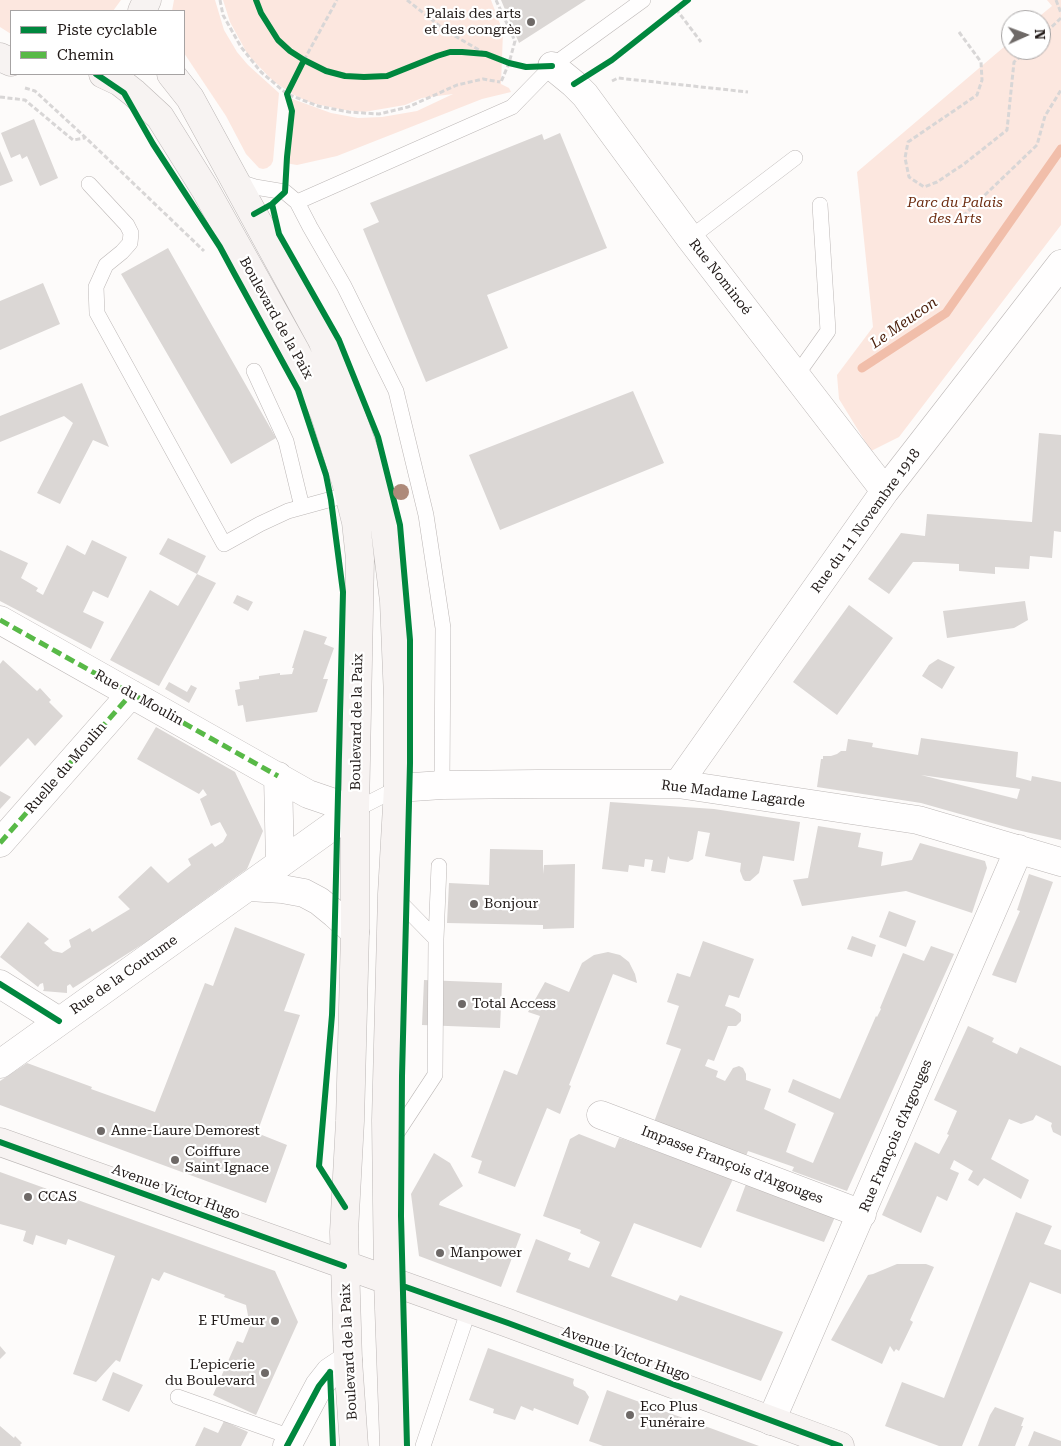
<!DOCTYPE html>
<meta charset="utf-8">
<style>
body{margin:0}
#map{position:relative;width:1061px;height:1446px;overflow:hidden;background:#fdfbfa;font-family:"Roboto Serif",serif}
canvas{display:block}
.legend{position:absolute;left:10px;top:10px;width:175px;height:65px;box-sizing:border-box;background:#fff;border:1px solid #a6a3a3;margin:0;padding:6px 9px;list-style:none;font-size:15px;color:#211a18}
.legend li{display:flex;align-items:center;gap:10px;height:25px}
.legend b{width:25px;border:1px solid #a6a3a3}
.north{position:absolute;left:1001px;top:10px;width:50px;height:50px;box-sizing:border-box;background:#fff;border:1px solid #a6a3a3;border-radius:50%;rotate:88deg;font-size:14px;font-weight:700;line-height:20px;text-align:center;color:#211a18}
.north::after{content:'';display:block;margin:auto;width:18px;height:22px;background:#6e6967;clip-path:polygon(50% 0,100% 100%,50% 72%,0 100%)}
</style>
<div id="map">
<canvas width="1061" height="1446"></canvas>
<ul class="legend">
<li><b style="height:6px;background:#00873e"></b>Piste cyclable</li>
<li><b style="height:6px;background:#58b947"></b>Chemin</li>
</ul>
<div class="north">N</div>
</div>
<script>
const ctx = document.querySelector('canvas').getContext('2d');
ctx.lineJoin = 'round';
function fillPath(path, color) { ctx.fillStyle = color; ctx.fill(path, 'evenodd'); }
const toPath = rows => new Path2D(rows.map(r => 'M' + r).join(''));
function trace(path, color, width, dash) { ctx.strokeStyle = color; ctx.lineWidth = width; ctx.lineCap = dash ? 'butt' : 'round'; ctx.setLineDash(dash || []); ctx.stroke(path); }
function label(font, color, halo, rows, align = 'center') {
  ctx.font = font + ' "Roboto Serif",serif'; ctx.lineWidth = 4.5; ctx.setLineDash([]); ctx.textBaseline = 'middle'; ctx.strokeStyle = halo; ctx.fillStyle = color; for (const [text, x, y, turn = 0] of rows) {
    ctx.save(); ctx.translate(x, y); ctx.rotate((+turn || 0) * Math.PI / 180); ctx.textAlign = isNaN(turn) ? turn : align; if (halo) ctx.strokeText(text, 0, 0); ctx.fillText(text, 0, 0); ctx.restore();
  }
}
fillPath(toPath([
 [0,0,121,0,113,11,11,11,11,34,0,27],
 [174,0,215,0,224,30,237,52,248,65,279,93,273,161,271,165,267,168,263,169,259,168,246,154,226,116,184,53,184,11,172,11],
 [223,0,491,0,503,32,501,84,509,88,511,92,482,99,337,156,297,165,291,164,287,163,284,158,290,98,331,113,358,118,382,117,417,111,453,94,422,98,405,105,364,112,344,110,311,103,296,96,274,82,248,55,230,22],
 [1047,0,1061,0,1061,225,899,437,871,451,839,399,837,375,873,327,857,172,1011,41,1011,50,1041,50,1041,20,1035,20,1052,6]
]), '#fce7df');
trace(toPath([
 [862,368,946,313,1061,149]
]), '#f1beaa', 9);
fillPath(toPath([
 [501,0,586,0,519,43],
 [34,119,58,178,40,186,27,156,22,159,20,154,11,158,1,133],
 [560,133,607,248,487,295,508,348,426,382,363,229,379,222,370,203,542,134,544,140],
 [0,151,13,181,0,186],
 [168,248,276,438,231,464,121,274],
 [43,283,60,324,0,350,0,301],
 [82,383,109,447,93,440,60,504,37,493,73,423,64,416,0,442,0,416],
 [633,391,664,463,500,530,469,455],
 [1039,433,1061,435,1061,532,1054,531,1052,558,1030,556,1029,569,995,567,995,574,959,571,959,564,923,562,913,562,889,594,868,579,901,533,925,536,927,514,1032,522],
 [168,538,206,556,197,574,216,583,159,686,110,660,150,590,178,606,197,574,159,554],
 [92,540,127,557,108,598,93,591,83,612,104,622,91,649,0,601,0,550,28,563,21,578,38,588,36,591,43,595,67,545,85,555],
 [237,595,253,602,248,611,233,603],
 [1025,601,1028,620,1014,628,947,638,943,611],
 [849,605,893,638,837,715,793,682],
 [304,630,327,637,324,644,334,648,323,679,328,679,317,712,246,722,243,705,238,706,235,690,240,689,239,682,259,679,259,676,280,673,280,675,292,674,294,668,292,668],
 [938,659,955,667,942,689,922,676,929,665],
 [3,660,37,691,40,688,51,700,49,702,63,716,35,746,28,738,0,767,0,664],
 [169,682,187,692,191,685,197,688,189,703,165,689],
 [156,727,235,772,263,831,247,869,146,942,73,988,70,984,67,986,67,993,43,991,44,989,43,983,40,984,38,987,0,957,28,922,49,939,44,943,53,951,62,953,71,947,69,940,90,928,92,932,130,909,118,897,151,866,168,883,191,865,188,859,212,843,215,847,223,842,227,835,220,822,211,826,200,799,207,795,203,789,199,794,137,759],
 [921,738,1018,752,1016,777,1031,781,1032,776,1061,782,1061,840,1013,829,921,803,817,787,821,759,823,759,823,756,831,756,837,754,841,751,846,751,848,739,873,743,872,747,918,755],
 [921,775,1020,789,1017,799],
 [0,791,11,797,0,809],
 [610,802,714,809,800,822,794,861,763,856,759,873,750,881,745,881,743,879,740,871,741,863,705,856,710,833,698,831,693,859,688,862,670,859,668,856,665,873,651,871,653,860,645,859,644,867,629,865,628,872,602,869],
 [818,826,861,833,858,847,883,852,881,866,912,860,920,843,985,861,987,868,972,913,906,891,802,906,793,880,808,878],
 [490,849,543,850,543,874,544,865,575,864,574,928,543,929,543,925,447,923,449,883,489,885],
 [1029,874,1053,882,1016,983,992,975,1020,911,1017,910],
 [889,911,916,921,906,947,879,937],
 [235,927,305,954,284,1011,300,1015,257,1133,287,1145,266,1203,0,1105,0,1081,27,1063,92,1087,91,1089,155,1112,205,983,213,986],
 [852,936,876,945,872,957,847,949],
 [703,941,754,959,739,998,729,995,725,1006,734,1009,741,1014,741,1021,736,1026,728,1026,714,1061,708,1059,705,1066,718,1071,716,1077,725,1081,733,1068,739,1066,743,1068,746,1074,746,1080,771,1089,764,1109,796,1124,786,1152,813,1163,834,1113,788,1092,793,1079,840,1099,876,1016,877,1017,881,1009,880,1008,903,953,924,961,931,946,954,954,847,1191,792,1171,794,1167,748,1151,746,1156,654,1122,681,1049,666,1044,679,1006,667,1002,677,973,690,977],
 [608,952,620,955,629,962,635,974,637,983,613,974,569,1085,571,1086,560,1114,547,1108,515,1187,478,1173,482,1161,471,1157,504,1070,517,1075,540,1016,528,1012,545,982,569,992,582,963,594,955],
 [424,980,502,983,500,1028,422,1025],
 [968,1026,994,1038,992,1042,1017,1054,1020,1047,1061,1066,1061,1136,1053,1132,1051,1126,1052,1123,1036,1115,1033,1120,1021,1124,1009,1119,991,1159,1029,1180,1021,1199,984,1178,978,1186,968,1180,973,1171,954,1160,950,1169,959,1173,947,1201,937,1196,921,1233,882,1215,915,1142,939,1154,949,1135,947,1134,957,1111,934,1100],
 [579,1134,615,1148,619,1138,623,1139,733,1179,701,1248,634,1223,611,1276,677,1301,680,1295,783,1332,761,1381,516,1292,536,1239,571,1253,568,1260,589,1268,600,1242,580,1233,581,1230,543,1216,570,1139],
 [434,1153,450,1163,463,1186,440,1202,439,1205,521,1234,501,1287,419,1256,411,1194],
 [0,1172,275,1271,298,1322,256,1415,213,1395,237,1341,243,1343,250,1326,246,1305,224,1297,225,1295,164,1272,159,1281,152,1278,120,1362,116,1360,96,1382,73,1374,115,1256,68,1239,66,1245,36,1235,33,1245,23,1241,26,1231,0,1224],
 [746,1184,835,1217,824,1242,736,1211],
 [1016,1212,1052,1226,1044,1244,1061,1250,1061,1294,1030,1282,962,1446,939,1446,885,1426,902,1382,944,1398],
 [897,1264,926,1264,934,1267,910,1320,913,1322,899,1351,896,1349,894,1352,890,1346,882,1364,831,1340,868,1275,873,1274],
 [0,1346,6,1353,0,1359],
 [488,1348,574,1379,573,1383,574,1386,585,1391,589,1397,578,1425,534,1408,533,1411,521,1406,515,1420,493,1413,494,1409,469,1400],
 [113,1372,143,1385,129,1412,102,1400],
 [607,1390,759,1446,603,1446,589,1441],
 [995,1407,1024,1418,1021,1426,1023,1426,1015,1446,978,1446,990,1415],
 [224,1421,248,1432,241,1446,195,1446,204,1427,218,1433],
 [0,1426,14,1438,15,1436,22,1443,20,1445,21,1446,0,1446],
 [1034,1431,1061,1441,1061,1446,1028,1446]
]), '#dbd7d5');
const lane = toPath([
 [236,181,255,187,285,192,297,202,310,227,344,286,396,391,426,515,443,628,442,785],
 [89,184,127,225,131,233,130,243,122,252,106,265,96,287,97,313,224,544,260,524,288,511,350,494],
 [297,202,512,107,552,66,643,0],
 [690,238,795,158],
 [254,371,286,441,302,507],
 [796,376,828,331,820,205],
 [355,810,398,788],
 [436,939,439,866],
 [389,1145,435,1075,436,939,392,894],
 [178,1397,291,1437],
 [423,1446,469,1309]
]);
const street = toPath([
 [552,66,574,84,585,95,690,238,885,491],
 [0,620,308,794,355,810],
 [278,776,280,864],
 [678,784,885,491,1061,264],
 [398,788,442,785,538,784,678,784,918,820,1061,862],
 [0,843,131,694],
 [249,887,282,889,304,893,319,901,335,914,355,932],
 [0,984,59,1021],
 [0,1064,355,810],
 [601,1115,862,1214],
 [771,1421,1019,849],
 [287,1446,319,1386,330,1372,348,1360]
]);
const secondary = toPath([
 [142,11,147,0],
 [0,57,11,62],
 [103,74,120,82,134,93,160,117,205,189,295,350,311,382,325,415,346,482,356,522,360,559,355,810,355,932,350,1121,344,1232,348,1360,354,1446],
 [171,74,190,98,322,340,348,405,373,477,385,529,394,601,398,698,398,788,392,894,386,1120,388,1281,394,1446],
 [0,1142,508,1323,840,1446]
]);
trace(lane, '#bcb7b6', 16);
trace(street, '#bcb7b6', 29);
trace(secondary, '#bcb7b6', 29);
trace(toPath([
 [220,0,223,15,241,47,261,72,287,94,318,106,349,112,379,114,408,107,457,85,483,79,500,82],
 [407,0,446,31,486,54],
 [496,0,515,41,509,63,501,82],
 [1056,0,1061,13],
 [676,9,701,42],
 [959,32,981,62,982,80,977,95,908,142,905,158,909,177,924,187,937,182,964,164,1007,130,1014,62,1027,50],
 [1041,37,1061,18],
 [304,60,337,0],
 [612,81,618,78,748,92],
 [25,88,35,91,86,138,204,251],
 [0,97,25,100,73,140,85,138],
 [963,216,1037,145,1045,116,1061,90]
]), '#d8d6d6', 3, [5, 2.5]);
trace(lane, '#fffefe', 15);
trace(street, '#fffefe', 28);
trace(secondary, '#f7f3f2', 28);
trace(toPath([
 [0,620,278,776],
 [0,843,131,694]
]), '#58b947', 5, [10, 5]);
trace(toPath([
 [256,0,261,13,278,40,290,51,304,60,326,71,345,76,364,77,387,76,437,56,450,52,462,52,486,54,509,63,526,67,552,66],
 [96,74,124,93,153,144,220,247,234,273,298,390,326,475,331,500,343,592,334,957,332,1015,319,1166,345,1207],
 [574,84,612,60,688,0],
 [272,204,279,234,339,340,378,437,400,525,410,640,410,763,402,1076,401,1216,407,1446],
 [254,214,272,204,285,192,287,157,292,111,287,94,304,60],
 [0,984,59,1021],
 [0,1142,344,1266],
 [403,1286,508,1323,840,1446],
 [330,1372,333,1446],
 [287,1446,319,1386,330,1372]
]), '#00873e', 6);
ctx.fillStyle = '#ae8a7a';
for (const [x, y] of [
 [401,492]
]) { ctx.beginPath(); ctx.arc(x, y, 8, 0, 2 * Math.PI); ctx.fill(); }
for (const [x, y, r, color] of [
 [531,22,5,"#6e6967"],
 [474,904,5,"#6e6967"],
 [462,1004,5,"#6e6967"],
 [101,1131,5,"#6e6967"],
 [175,1160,5,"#6e6967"],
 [28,1197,5,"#6e6967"],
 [440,1253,5,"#6e6967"],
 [275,1321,5,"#6e6967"],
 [265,1373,5,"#6e6967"],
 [630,1415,5,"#6e6967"]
]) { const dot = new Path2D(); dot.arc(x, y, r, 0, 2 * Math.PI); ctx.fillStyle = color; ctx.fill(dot); trace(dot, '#fff', 2); }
label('14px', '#211a18', '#fff', [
 ["Palais des arts",521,14,"right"],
 ["et des congrès",521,30,"right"],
 ["Bonjour",484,904],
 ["Total Access",472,1004],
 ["Anne-Laure Demorest",111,1131],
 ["Coiffure",185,1152],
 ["Saint Ignace",185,1168],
 ["CCAS",38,1197],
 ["Manpower",450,1253],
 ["E FUmeur",265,1321,"right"],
 ["L’epicerie",255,1365,"right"],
 ["du Boulevard",255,1381,"right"],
 ["Eco Plus",640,1407],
 ["Funéraire",640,1423]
], 'left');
label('italic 14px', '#6e2e12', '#fff', [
 ["Parc du Palais",955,203],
 ["des Arts",955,219]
]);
label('14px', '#211a18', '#fff', [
 ["Rue Nominoé",720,277,52],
 ["Boulevard de la Paix",276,318,61],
 ["Rue du 11 Novembre 1918",866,521,-54],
 ["Rue du Moulin",139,698,29],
 ["Boulevard de la Paix",357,722,-89],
 ["Ruelle du Moulin",66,768,-49],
 ["Rue Madame Lagarde",733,794,7],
 ["Rue de la Coutume",124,975,-35],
 ["Rue François d'Argouges",896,1136,-67],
 ["Impasse François d'Argouges",732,1165,21],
 ["Avenue Victor Hugo",176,1192,20],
 ["Boulevard de la Paix",349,1352,-93],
 ["Avenue Victor Hugo",626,1354,20]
]);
label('italic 15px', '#481c08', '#fff', [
 ["Le Meucon",904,323,-35]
]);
</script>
